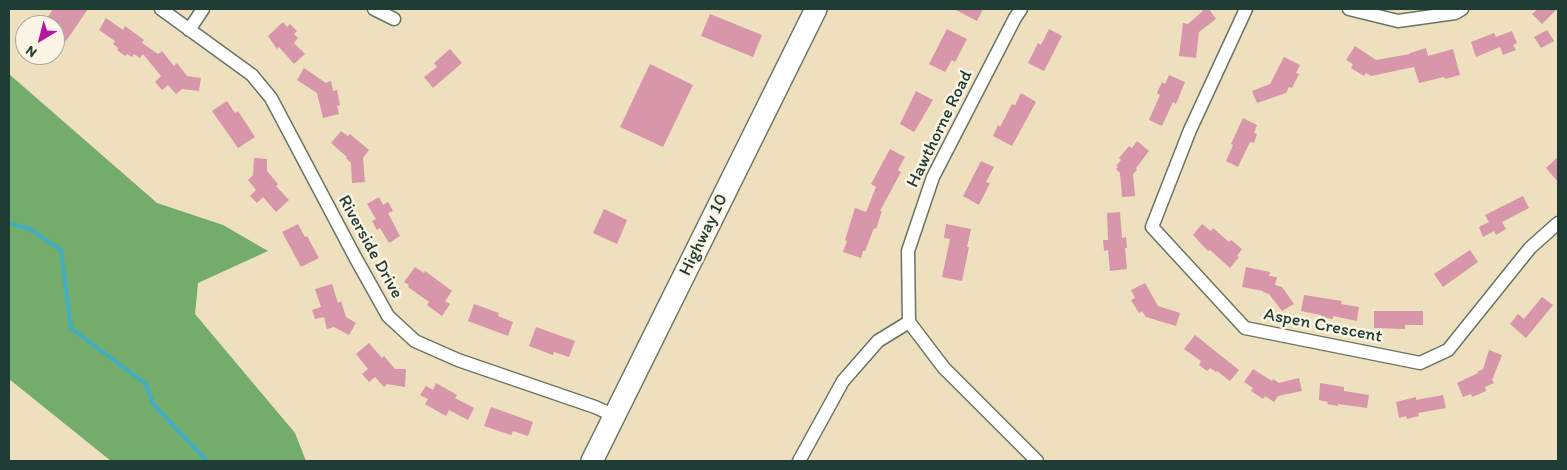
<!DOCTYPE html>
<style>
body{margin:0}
#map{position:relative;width:1567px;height:470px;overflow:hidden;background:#eedfbe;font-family:Itim,sans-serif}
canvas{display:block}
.frame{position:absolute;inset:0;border:10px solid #1f3d34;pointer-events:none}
.north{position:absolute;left:15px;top:15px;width:50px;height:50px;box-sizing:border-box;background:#fcf5e5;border:1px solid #a4ab9e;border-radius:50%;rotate:217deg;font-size:14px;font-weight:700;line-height:20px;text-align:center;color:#1f3d34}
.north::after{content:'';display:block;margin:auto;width:18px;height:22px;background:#b5179e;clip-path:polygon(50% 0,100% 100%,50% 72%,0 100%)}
</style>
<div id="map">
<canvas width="1567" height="470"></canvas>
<div class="frame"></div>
<div class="north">N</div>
</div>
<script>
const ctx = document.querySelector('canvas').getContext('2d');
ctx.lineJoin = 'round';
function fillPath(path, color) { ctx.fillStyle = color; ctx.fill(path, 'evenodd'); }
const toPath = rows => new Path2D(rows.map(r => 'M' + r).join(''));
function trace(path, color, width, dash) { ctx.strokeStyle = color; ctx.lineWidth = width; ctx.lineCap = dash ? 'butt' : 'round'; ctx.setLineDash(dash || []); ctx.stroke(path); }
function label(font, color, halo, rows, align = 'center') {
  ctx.font = font + ' Itim,sans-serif'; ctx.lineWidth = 5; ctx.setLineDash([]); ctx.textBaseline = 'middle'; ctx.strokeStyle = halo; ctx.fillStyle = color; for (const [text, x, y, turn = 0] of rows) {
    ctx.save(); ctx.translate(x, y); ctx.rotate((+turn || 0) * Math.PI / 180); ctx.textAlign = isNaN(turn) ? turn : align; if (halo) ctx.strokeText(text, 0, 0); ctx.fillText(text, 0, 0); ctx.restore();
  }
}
fillPath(toPath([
 [9,74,157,203,223,225,268,251,198,283,195,314,295,433,306,461,111,461,9,379]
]), '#74ac6b');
trace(toPath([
 [9,223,30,229,61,250,71,328,146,384,153,404,207,461]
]), '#42adc1', 4);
fillPath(toPath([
 [53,9,88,9,66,41,56,34,61,26,48,17],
 [954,9,983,9,977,21],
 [1205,9,1209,9,1216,19,1199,32,1196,58,1179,56,1183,23,1188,24],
 [1538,9,1557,9,1542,24,1532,14],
 [710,14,762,35,753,57,701,36],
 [106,18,123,30,125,26,144,40,142,43,158,54,162,51,174,66,177,63,187,76,201,78,199,91,182,89,176,94,168,85,162,90,155,82,161,76,143,54,140,58,134,54,132,57,127,54,125,56,117,50,118,48,113,44,115,41,99,30],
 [283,22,287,27,290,24,297,31,294,34,298,38,294,43,305,54,294,64,279,47,277,49,268,36],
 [947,29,967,39,955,62,952,60,945,72,929,64],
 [1049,29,1062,36,1044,71,1028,63,1038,43,1041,45],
 [1547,30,1554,41,1541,48,1534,37],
 [1512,31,1517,43,1513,45,1516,50,1503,55,1500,47,1476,57,1471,42,1494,33,1496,37],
 [1355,46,1376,60,1410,54,1410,53,1426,48,1428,56,1453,49,1460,75,1445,79,1444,77,1419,83,1414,67,1371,76,1366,73,1364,76,1351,68,1353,64,1346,60],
 [450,49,462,63,433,88,424,77,437,67,434,63],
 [1284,57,1300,65,1296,73,1299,74,1292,88,1289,87,1286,93,1257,103,1252,91,1270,84],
 [650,64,693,85,663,147,620,127],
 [304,68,326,83,331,81,333,91,337,90,340,105,337,106,339,114,323,118,317,93,297,80],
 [1169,75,1185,82,1176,104,1173,102,1162,126,1149,120,1160,95,1157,93,1162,82,1165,84],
 [916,91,933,100,914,132,900,124],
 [1021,93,1036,102,1012,146,993,136,998,125,1000,127,1012,104,1015,105],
 [227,101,235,113,238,111,255,137,238,148,212,111],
 [1243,118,1257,125,1254,133,1257,134,1254,143,1250,142,1238,167,1226,161,1233,145,1231,144],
 [341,131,348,136,350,134,369,150,363,158,365,182,352,183,351,163,346,158,347,157,331,143],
 [1137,141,1149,151,1136,168,1137,170,1133,174,1135,196,1122,197,1120,173,1116,169,1118,167,1116,166,1121,160,1119,158,1129,146,1132,148],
 [890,149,905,157,898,170,901,172,880,211,882,211,876,229,874,228,865,251,863,251,861,258,843,252,847,241,845,240,855,208,866,212,876,187,871,184],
 [1558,157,1558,182,1546,168],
 [254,158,267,159,267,171,278,184,276,186,289,200,276,212,263,197,257,203,250,196,256,190,248,180,253,175],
 [981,161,994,167,986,182,990,183,979,205,963,196],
 [1523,196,1529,208,1502,222,1506,229,1496,235,1494,231,1483,237,1479,227,1489,222,1485,215],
 [379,197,383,205,388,202,393,211,388,213,400,236,389,243,380,228,377,230,372,221,376,219,367,204],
 [604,209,627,220,617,244,593,233],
 [1120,212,1122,238,1126,237,1127,248,1125,248,1127,269,1110,271,1108,250,1104,251,1103,240,1108,240,1107,213],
 [298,224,305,237,307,236,319,258,301,267,282,232],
 [946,224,971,229,967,247,969,247,962,281,942,277,950,239,944,238],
 [1202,224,1211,231,1213,228,1229,242,1231,240,1242,249,1237,256,1239,257,1230,268,1210,250,1208,251,1193,235],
 [1470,250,1478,262,1443,287,1434,274],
 [415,267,424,273,425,271,452,291,445,301,450,304,442,316,427,305,429,302,408,287,409,285,404,282],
 [1246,267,1270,272,1269,276,1277,277,1275,285,1282,287,1294,304,1282,311,1269,294,1263,292,1263,291,1242,287],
 [1145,283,1158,306,1180,313,1176,326,1146,317,1142,311,1139,313,1131,300,1135,298,1131,290],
 [332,284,338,303,341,301,346,317,356,323,349,335,334,327,327,329,324,317,315,319,312,310,321,307,315,289],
 [1304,295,1342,301,1341,304,1359,307,1357,321,1333,316,1333,319,1321,317,1321,315,1301,311],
 [1542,297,1553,305,1526,338,1510,324,1518,314,1524,319],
 [474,304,499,313,498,316,513,322,508,336,468,321],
 [1374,311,1423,311,1423,325,1405,325,1405,329,1374,328],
 [536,327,575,341,569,357,554,352,553,355,529,346],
 [1195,335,1239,370,1230,381,1217,371,1216,372,1210,368,1207,371,1199,365,1201,361,1184,349],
 [369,343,382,358,384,356,395,369,406,369,405,387,387,384,384,387,375,377,369,382,362,374,368,369,356,354],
 [1489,350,1502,355,1492,380,1494,383,1485,387,1486,391,1472,397,1471,394,1463,397,1457,383,1478,373,1477,372,1483,369],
 [1253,369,1272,381,1273,379,1279,383,1299,378,1302,391,1278,396,1274,402,1265,396,1263,399,1251,391,1253,388,1244,382],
 [436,383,457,395,455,398,474,408,468,420,449,410,446,416,425,404,428,399,420,395,426,386,433,390],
 [1320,383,1344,387,1344,391,1369,395,1367,408,1338,404,1338,406,1327,404,1328,402,1319,400],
 [1443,395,1446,408,1418,413,1419,416,1407,419,1406,416,1399,418,1396,402,1416,397,1416,400],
 [491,407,533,422,528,436,513,431,511,435,484,426]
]), '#d796aa');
const minor = toPath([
 [161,9,252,75,271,98,355,257,388,316,415,341,458,360,595,407,615,416],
 [374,9,394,19],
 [1021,9,1015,18,933,177,908,251,909,322,944,368,1037,461],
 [1246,9,1190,130,1152,227,1245,328,1420,363,1448,350,1530,248,1558,223],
 [1349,9,1398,21,1455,13,1462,9],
 [189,30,203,9],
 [799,461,843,381,878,341,909,322]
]);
const trunk = toPath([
 [592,461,816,9]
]);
trace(minor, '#677664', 15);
trace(trunk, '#677664', 24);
trace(minor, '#fff', 12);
trace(trunk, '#fff', 21);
label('18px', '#1f3d34', '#fcf5e5', [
 ["Hawthorne Road",940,129,-64],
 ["Highway 10",704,235,-64],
 ["Riverside Drive",370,247,61],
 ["Aspen Crescent",1323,326,11]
]);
</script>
